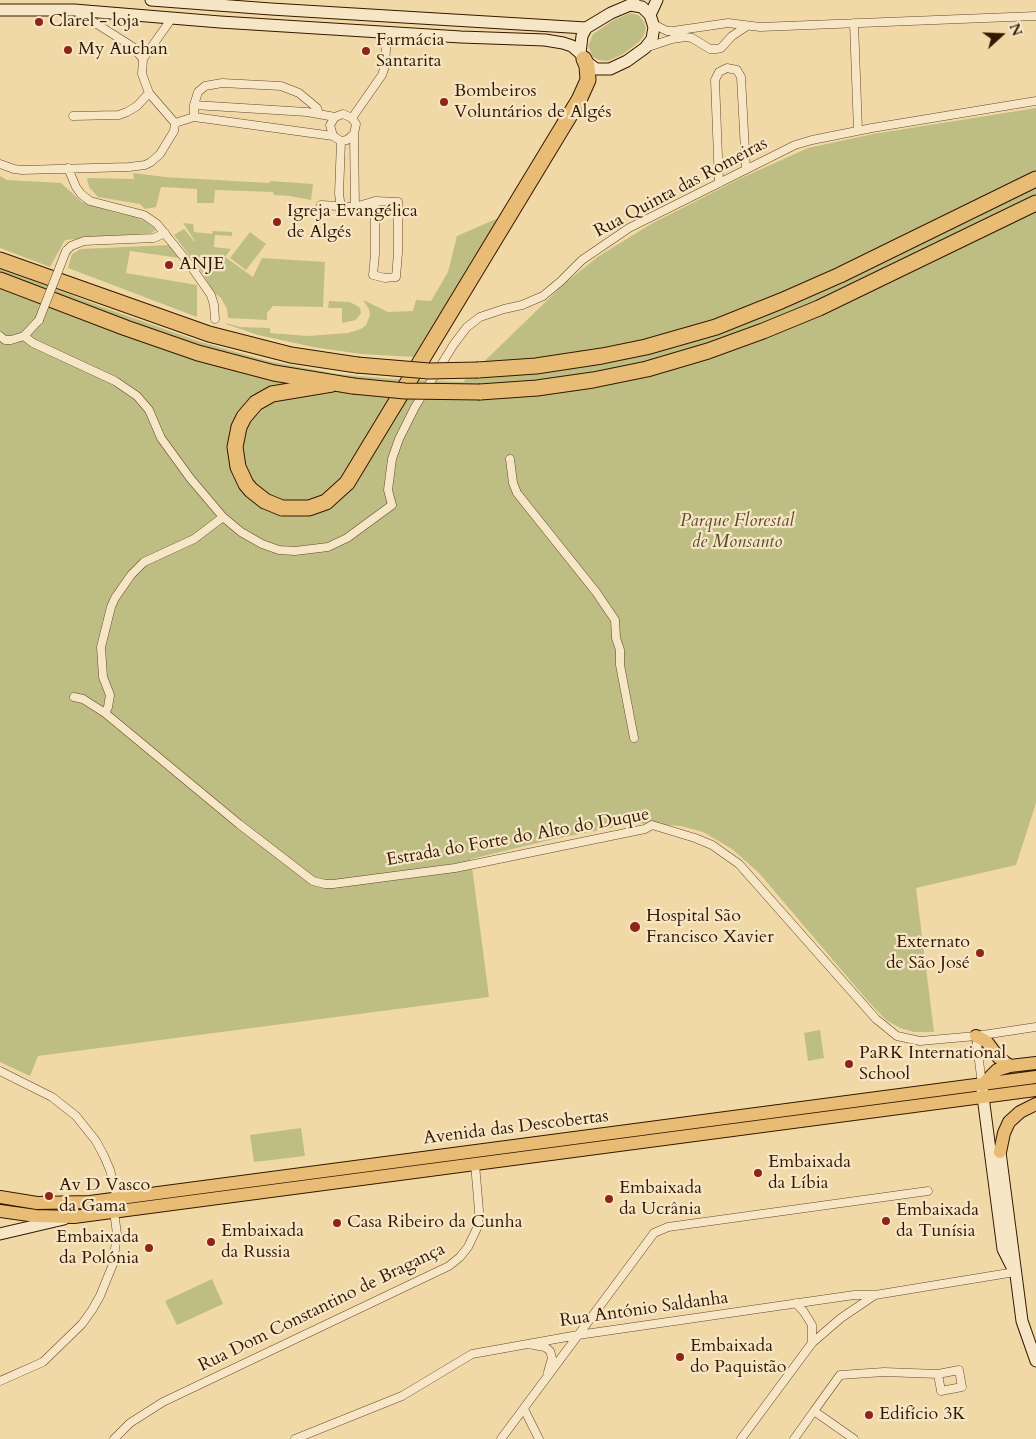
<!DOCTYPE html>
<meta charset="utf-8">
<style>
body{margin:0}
#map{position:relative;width:1036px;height:1439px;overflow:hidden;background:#f1d8a7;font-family:Cardo,serif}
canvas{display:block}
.north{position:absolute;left:976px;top:10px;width:50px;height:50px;-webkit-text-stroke:4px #f6e6c6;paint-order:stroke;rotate:70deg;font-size:14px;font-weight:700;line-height:20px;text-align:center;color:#341800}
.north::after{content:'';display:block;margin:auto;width:18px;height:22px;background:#341800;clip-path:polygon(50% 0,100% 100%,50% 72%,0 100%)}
</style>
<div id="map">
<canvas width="1036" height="1439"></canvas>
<div class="north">N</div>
</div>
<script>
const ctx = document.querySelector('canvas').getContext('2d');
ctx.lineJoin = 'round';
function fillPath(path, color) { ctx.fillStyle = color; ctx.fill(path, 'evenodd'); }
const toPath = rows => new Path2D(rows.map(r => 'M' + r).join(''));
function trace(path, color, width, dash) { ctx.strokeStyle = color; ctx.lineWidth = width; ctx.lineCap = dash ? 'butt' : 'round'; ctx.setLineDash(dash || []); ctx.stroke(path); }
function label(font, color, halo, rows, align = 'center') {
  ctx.font = font + ' Cardo,serif'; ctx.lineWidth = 4.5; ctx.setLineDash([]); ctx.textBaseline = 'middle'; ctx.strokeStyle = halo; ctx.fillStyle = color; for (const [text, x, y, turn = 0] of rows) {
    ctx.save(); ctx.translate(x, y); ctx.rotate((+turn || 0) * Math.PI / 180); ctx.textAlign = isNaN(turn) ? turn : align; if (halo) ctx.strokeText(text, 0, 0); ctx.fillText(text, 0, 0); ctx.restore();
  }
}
fillPath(toPath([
 [630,13,638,15,643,20,646,28,644,35,639,42,623,54,608,61,599,60,593,57,588,46,593,34,614,20],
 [1036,108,1036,803,1016,865,916,888,934,1032,914,1032,900,1028,886,1020,867,1000,759,873,732,849,703,832,681,826,635,823,554,839,471,859,489,997,38,1056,30,1076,0,1062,0,268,108,309,201,342,268,361,337,374,394,379,463,382,565,283,599,256,651,224,739,179,808,148,873,134],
 [133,173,165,177,269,183,270,181,313,184,311,200,290,196,274,195,273,192,215,190,214,203,197,203,197,189,161,187,156,207,145,209,140,204,98,197,89,187,87,178,134,179],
 [0,176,7,180,61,183,82,202,117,213,133,216,144,221,156,230,151,233,65,240,50,267,0,248],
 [503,216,415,357,361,354,313,347,258,335,226,324,226,323,240,327,270,328,270,333,308,336,348,333,361,329,366,325,370,315,369,309,363,300,388,312,413,311,416,300,431,301,448,272,457,236],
 [183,223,193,224,194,232,212,234,213,231,232,232,232,236,215,235,214,247,231,249,225,257,253,277,262,258,325,262,323,307,273,306,267,313,267,320,228,318,227,309,221,298,213,292,203,274,174,235,184,229,194,241,195,241],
 [250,232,266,244,246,270,230,258],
 [169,245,180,258,130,251,126,273,197,285,197,317,68,268,72,254,81,249],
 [329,301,349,302,356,305,360,308,361,313,356,320,342,323,342,308,328,308],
 [820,1030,824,1058,808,1061,804,1033],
 [301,1128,305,1156,254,1162,250,1135],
 [212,1279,223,1304,177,1325,165,1301]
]), '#bebe84');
const street = toPath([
 [78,12,133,47,143,59],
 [854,23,858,131],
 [653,24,667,31,673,31,728,23,760,27,1036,16],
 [645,48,672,39,686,37,692,38,710,49,716,49,721,48,732,36,747,26],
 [149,93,175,123,194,117,333,136,341,141,347,140,354,134,356,124,352,118,343,114,335,117,330,125,333,136],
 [194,105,198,92,205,86,222,83,281,86,299,93,317,108,319,114],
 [73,116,119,115,127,112,137,106,149,93,142,74,143,59,172,18],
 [194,117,194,105,307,112,335,117],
 [352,118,382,75,385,66,387,32],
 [354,134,355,207],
 [0,164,14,169,22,170,129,167,145,165,151,162,160,154,174,131,175,123],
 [68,168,76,187,81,194,90,201,144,215,157,224,190,265,211,295,214,305,215,319],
 [719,183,715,80,719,72,727,68,737,70,741,77,746,169],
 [321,205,355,207,375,201,398,202,398,253,396,277,385,278,373,275,375,254,375,201],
 [341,207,339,194,341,141],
 [66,251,71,246,84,241,154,238,165,233],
 [0,336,5,340,11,340,24,336,39,320],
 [24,336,33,343,115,381,137,396,149,410,161,438,190,478,223,517,241,532,262,544,279,550,295,551,328,547,347,538,392,505,388,490,392,459,399,439,415,407,454,344,467,327,480,317,504,309,522,305,543,296,561,281,582,260,629,228,795,145,812,140,872,128,1036,101],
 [510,459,513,483,517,493,596,592,615,620,616,638,620,650,620,665,634,738],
 [74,697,83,699,105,713,239,824,313,881,325,884,333,884,455,868,645,829,652,825,695,838,712,845,739,864,876,1019,897,1036,920,1041,976,1036,1036,1027],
 [105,713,108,707,110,695,103,677,101,647,111,607,115,598,131,575,144,562,194,539,223,517],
 [976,1036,982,1085],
 [0,1071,52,1097,76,1116,96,1141,104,1156,110,1170,117,1198],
 [796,1303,804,1312,812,1325,812,1343],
 [533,1345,545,1347,550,1351,552,1358,548,1372],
 [959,1370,962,1387,941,1391,938,1374,959,1370],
 [0,1381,43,1362,82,1324,92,1310,100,1296,113,1264,117,1234,114,1211],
 [524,1409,539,1439],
 [814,1411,840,1375,884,1372,938,1374],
 [114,1439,130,1423,163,1402,449,1266,460,1257,468,1247,478,1226,479,1211,475,1164],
 [295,1439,402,1396,472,1354,578,1335,854,1295,875,1295,1015,1272],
 [501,1439,654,1233,668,1227,928,1191],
 [741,1439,812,1343,841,1318,875,1295],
 [794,1439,814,1411,854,1439]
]);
const secondary = toPath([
 [151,0,271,9,586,28],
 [630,5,642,7,650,15,654,27,652,39,645,48,627,61,610,69,596,69,588,63,580,53,582,36,586,28,611,13,630,5,634,0],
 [0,10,74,10,220,22,461,37,545,40,563,43,572,46,580,53],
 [650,15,657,0],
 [982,1089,1003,1249,1012,1267],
 [1000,1152,1022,1321,1036,1361],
 [0,1234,64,1219]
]);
const primary = toPath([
 [976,1036,987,1042,999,1058,1010,1066],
 [982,1085,997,1070,1010,1066,1036,1063],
 [1000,1152,1004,1133,1009,1122,1020,1112,1036,1104],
 [0,1197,37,1203,90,1202,1036,1077],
 [0,1211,36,1216,74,1217,1036,1090]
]);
const highway = toPath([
 [0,260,209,334,291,355,357,365],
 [0,280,126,328,198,353,274,373,353,386],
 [478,370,536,366,602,356,646,347,716,327,781,301,840,275,1036,179],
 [332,384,272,394,256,403,244,417,239,427,235,447,238,467,246,484,251,490,265,501,282,508,309,508,326,502,347,483,579,100,588,80,587,66,584,59],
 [480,392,537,388,593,380,647,369,708,351,763,331,819,308,1036,203]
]);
trace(street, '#63482a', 9);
trace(secondary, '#341800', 13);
trace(primary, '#341800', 14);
trace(highway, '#341800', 17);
trace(street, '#f6e6c6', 8);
trace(secondary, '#f6e6c6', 11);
trace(primary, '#e8bc74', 12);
trace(highway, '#e8bc74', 15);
const streetBridge = toPath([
 [39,320,66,251]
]);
const highwayBridge = toPath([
 [357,365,429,371,478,370],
 [353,386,405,391,480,392]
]);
trace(streetBridge, '#63482a', 9, []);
trace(highwayBridge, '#341800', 17, []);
trace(streetBridge, '#f6e6c6', 8);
trace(highwayBridge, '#e8bc74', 15);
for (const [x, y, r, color] of [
 [39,22,5,"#8f2418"],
 [68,50,5,"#8f2418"],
 [366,51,5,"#8f2418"],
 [444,102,5,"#8f2418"],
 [277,222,5,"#8f2418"],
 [169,265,5,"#8f2418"],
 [635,927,6,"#8f2418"],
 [980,953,5,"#8f2418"],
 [849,1064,5,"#8f2418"],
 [758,1173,5,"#8f2418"],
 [49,1196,5,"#8f2418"],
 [609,1199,5,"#8f2418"],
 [886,1221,5,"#8f2418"],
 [337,1223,5,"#8f2418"],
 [211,1242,5,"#8f2418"],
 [149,1248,5,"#8f2418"],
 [680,1357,5,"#8f2418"],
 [869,1415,5,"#8f2418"]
]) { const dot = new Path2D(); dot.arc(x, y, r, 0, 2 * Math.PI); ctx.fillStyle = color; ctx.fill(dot); trace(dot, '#f6e6c6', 2); }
label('18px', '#341800', '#f6e6c6', [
 ["Clarel - loja",49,22],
 ["Farmácia",376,41],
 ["Santarita",376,62],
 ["My Auchan",78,50],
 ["Bombeiros",454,92],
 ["Voluntários de Algés",454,113],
 ["Igreja Evangélica",287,212],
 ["de Algés",287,233],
 ["ANJE",179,265],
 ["Hospital São",646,917],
 ["Francisco Xavier",646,938],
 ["Externato",970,943,"right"],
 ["de São José",970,964,"right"],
 ["PaRK International",859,1054],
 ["School",859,1075],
 ["Embaixada",768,1163],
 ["da Líbia",768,1184],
 ["Av D Vasco",59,1186],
 ["da Gama",59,1207],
 ["Embaixada",619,1189],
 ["da Ucrânia",619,1210],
 ["Embaixada",896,1211],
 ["da Tunísia",896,1232],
 ["Casa Ribeiro da Cunha",347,1223],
 ["Embaixada",221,1232],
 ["da Russia",221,1253],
 ["Embaixada",139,1238,"right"],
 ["da Polónia",139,1259,"right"],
 ["Embaixada",690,1347],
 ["do Paquistão",690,1368],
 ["Edifício 3K",879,1415]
], 'left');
label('18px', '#341800', '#f6e6c6', [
 ["Rua Quinta das Romeiras",681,188,-28],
 ["Estrada do Forte do Alto do Duque",518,838,-10],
 ["Avenida das Descobertas",516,1128,-7],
 ["Rua Dom Constantino de Bragança",322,1308,-26],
 ["Rua António Saldanha",644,1310,-8]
]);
label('italic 18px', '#5d4a28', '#f6e6c6', [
 ["Parque Florestal",737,522],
 ["de Monsanto",737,543]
]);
</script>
